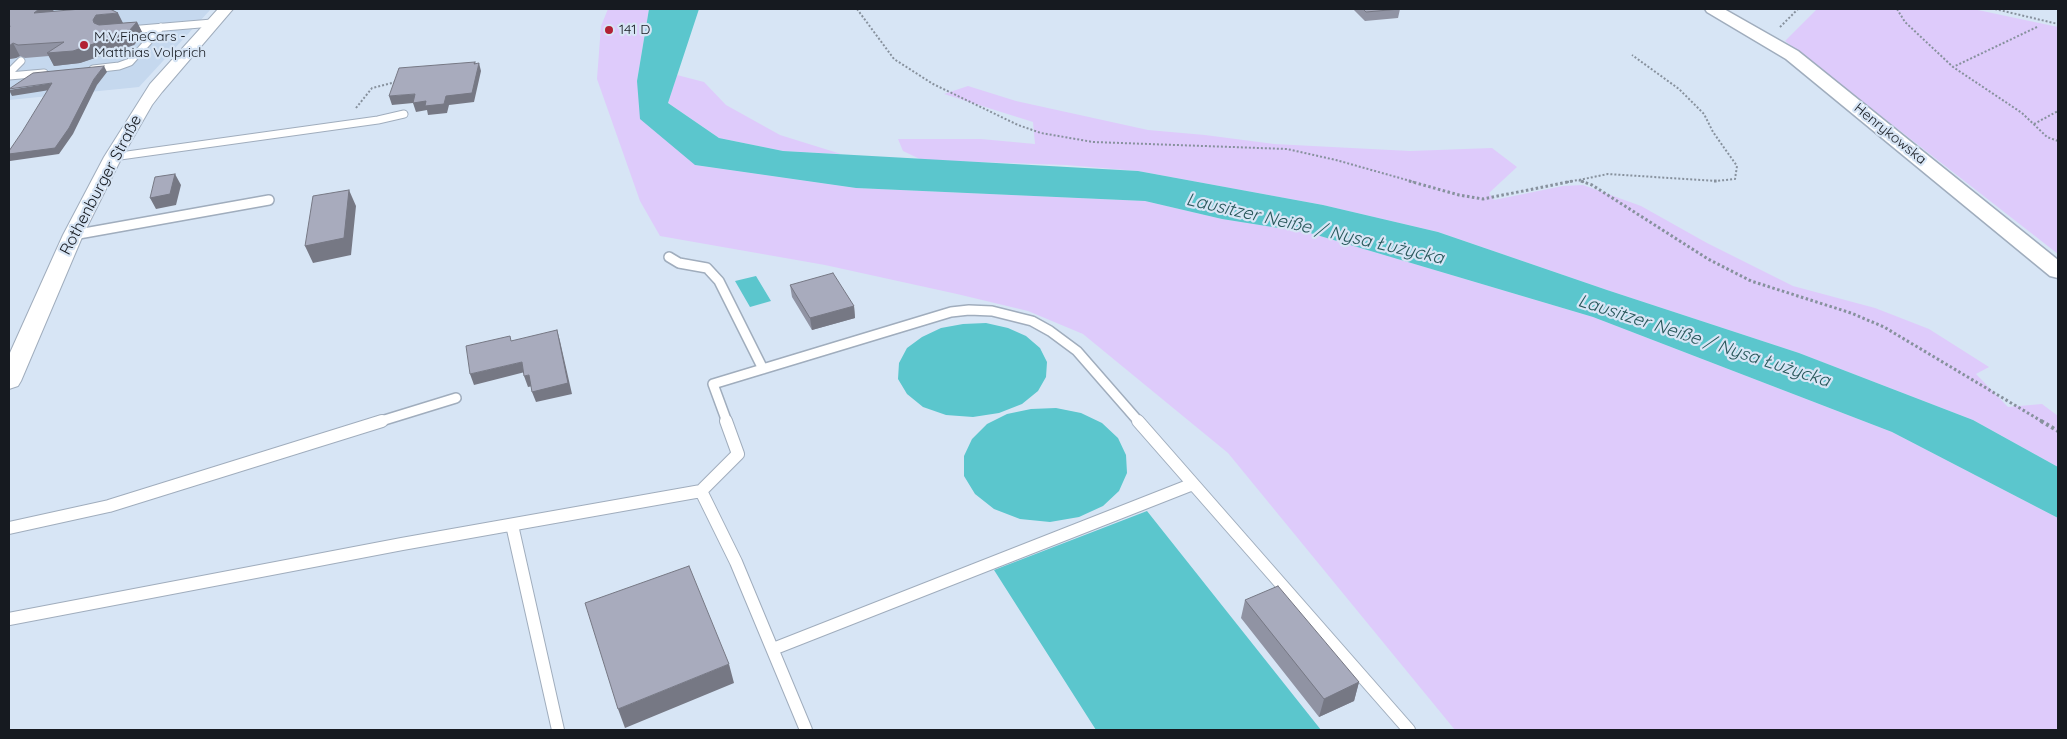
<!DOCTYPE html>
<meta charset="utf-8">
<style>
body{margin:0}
#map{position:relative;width:2067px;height:739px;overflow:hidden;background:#d7e5f5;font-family:Quicksand,sans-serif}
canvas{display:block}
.frame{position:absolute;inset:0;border:10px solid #161a20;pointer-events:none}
</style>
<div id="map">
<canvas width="2067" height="739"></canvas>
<div class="frame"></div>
</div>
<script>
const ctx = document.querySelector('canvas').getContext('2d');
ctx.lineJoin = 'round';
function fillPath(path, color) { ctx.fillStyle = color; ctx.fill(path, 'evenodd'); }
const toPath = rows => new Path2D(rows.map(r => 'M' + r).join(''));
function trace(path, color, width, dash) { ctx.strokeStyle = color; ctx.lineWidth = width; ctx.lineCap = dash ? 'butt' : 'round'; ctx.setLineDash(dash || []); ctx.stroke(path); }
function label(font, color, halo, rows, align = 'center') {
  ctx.font = font + ' Quicksand,sans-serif'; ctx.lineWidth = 4.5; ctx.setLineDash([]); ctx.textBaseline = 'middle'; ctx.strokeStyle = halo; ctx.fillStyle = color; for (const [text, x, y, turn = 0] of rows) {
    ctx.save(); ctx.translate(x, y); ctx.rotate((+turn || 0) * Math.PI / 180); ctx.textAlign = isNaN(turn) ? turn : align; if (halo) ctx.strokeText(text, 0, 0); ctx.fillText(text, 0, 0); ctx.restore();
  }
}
fillPath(toPath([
 [9,9,211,9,139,87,9,100]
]), '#c5d8ee');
fillPath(toPath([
 [608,9,649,9,637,81,695,165,856,188,1145,201,1222,219,1310,233,1593,317,1892,432,2058,518,2058,730,1455,730,1228,453,1083,334,1028,311,957,294,825,265,660,236,640,201,597,79,601,26],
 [1817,9,1973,9,2058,27,2058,254,1785,41],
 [677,75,704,82,726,105,780,135,841,154,783,151,719,138,668,103],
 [968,86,1016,101,1148,130,1205,135,1274,144,1410,151,1492,148,1517,167,1489,193,1494,200,1563,186,1583,185,1641,206,1707,243,1793,286,1875,308,1929,329,1989,367,1976,374,2008,407,2042,404,2058,416,2058,467,1973,420,1799,353,1607,290,1438,232,1323,205,1138,171,1066,165,922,160,903,151,898,139,981,139,1035,144,1033,122,944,94]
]), '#decbfb');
fillPath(toPath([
 [649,9,699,9,668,103,719,138,783,151,1138,171,1323,205,1438,232,1607,290,1799,353,1973,420,2058,467,2058,518,1892,432,1593,317,1310,233,1222,219,1145,201,856,188,695,165,640,119,637,81],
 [756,276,771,301,750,307,735,281],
 [986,323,1008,328,1026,336,1040,348,1047,362,1046,377,1038,391,1022,404,999,413,973,417,946,415,923,407,907,394,898,379,899,363,907,348,922,337,941,328,963,324],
 [1056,408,1081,413,1102,423,1118,438,1126,455,1127,473,1119,491,1103,506,1079,517,1050,522,1020,519,994,509,975,494,964,476,964,456,972,439,987,424,1007,414,1031,409],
 [1147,511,1321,730,1096,730,994,570]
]), '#5bc6cd');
const serviceFar2 = toPath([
 [129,30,212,23],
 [93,69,119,66,130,62,161,27],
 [9,73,21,61],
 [9,76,44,73],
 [113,157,378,120,404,114]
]);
const serviceFar1 = toPath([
 [73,235,269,200],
 [669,257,679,263,707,268,719,281,763,369],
 [378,422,456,398],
 [727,422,713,384,951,312,969,310,992,311,1032,321,1050,331,1077,351,1139,422]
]);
const service = toPath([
 [1138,421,1409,730],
 [701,491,738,454,726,421],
 [512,525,558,730],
 [9,528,109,506,382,421],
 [9,619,402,544,701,491,736,562,806,730],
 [773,649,1193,484]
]);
const tertiary = toPath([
 [218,9,233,9,162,92,152,105,122,157,83,235,21,381,18,386,9,389,9,355,63,235,104,157,150,84,218,9]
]);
const secondary = toPath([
 [1705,9,1724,9,1798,51,2058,260,2058,278,2050,276,1786,59,1707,12,1705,9]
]);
trace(serviceFar2, '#a0adbd', 9);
trace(serviceFar1, '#a0adbd', 12);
trace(service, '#a0adbd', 14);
trace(tertiary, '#a0adbd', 2);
trace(secondary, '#a0adbd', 3);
trace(toPath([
 [857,9,894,59,933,84,1018,125,1041,133,1093,142,1287,149,1336,160,1414,182],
 [1897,9,1905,22,1953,67],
 [1995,9,2058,24],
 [1780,27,1798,9],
 [2037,27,1953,67,2022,113,2047,137,2058,141],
 [356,108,372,88,396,82],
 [2034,124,2058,111],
 [1579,180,1608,174,1716,181,1735,179,1737,166,1713,132,1704,114,1679,89,1632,55],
 [1567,182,1578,180,1584,182]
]), '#87919d', 2, [2, 2]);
trace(toPath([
 [1409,181,1459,195,1483,199,1573,181],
 [1581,181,1592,185,1708,259,1751,281,1851,313,1884,327,2043,422],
 [1714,181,1717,181]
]), '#87919d', 3, [2.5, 2.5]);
trace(toPath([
 [2041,421,2058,431]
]), '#87919d', 4, [3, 3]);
trace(serviceFar2, '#fff', 7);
trace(serviceFar1, '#fff', 9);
trace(service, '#fff', 12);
fillPath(tertiary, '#fff');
fillPath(secondary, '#fff');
fillPath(toPath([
 [9,9,52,9,54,11,123,23,137,22,143,34,134,45,80,63,54,66,49,56,25,58,20,56,16,58,9,59],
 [1353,9,1400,9,1398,18,1365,21],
 [790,285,854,306,855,318,812,330,792,297],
 [1245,600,1359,682,1354,701,1319,717,1241,618]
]), '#9093a3');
fillPath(toPath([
 [39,9,52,9,54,12,34,13],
 [118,13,124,25,100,32,93,20,96,15],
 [137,22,143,34,134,45,80,63,54,66,47,53],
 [13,43,20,56,16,58,9,59,9,46],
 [475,62,477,69,479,63,481,71,474,102,449,105,447,113,428,115,427,110,416,112,413,103,392,105,389,96,415,94,446,96],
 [104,66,107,72,97,85,73,134,59,154,10,161,9,159,9,154,94,79],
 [52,83,56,89,12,96,9,90],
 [175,174,181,185,176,205,156,209,150,198],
 [349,190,356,206,351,255,313,263,305,246],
 [854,306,855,318,812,330,810,318],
 [557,330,560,341,572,394,536,402,532,392],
 [522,362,525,372,474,385,470,374],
 [529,375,533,386,528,387,524,376],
 [729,664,734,683,625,728,618,709],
 [1359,682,1354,701,1319,717,1324,699]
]), '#767884');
const building = toPath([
 [9,9,39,9,34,13,81,9,110,9,118,13,96,15,93,20,94,23,99,25,137,22,128,32,73,51,47,53,64,42,18,45,13,43,9,46,9,28,10,27,9,23,9,9],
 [1363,9,1400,9,1366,12,1363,9],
 [475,62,474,64,479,63,472,93,446,96,444,104,425,106,426,101,413,103,415,94,389,96,399,68,475,62],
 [104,66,94,79,69,128,55,148,9,154,9,151,22,132,52,83,9,89,33,73,104,66],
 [175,174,170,194,150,198,155,177,175,174],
 [349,190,344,238,305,246,313,196,349,190],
 [833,273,854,306,810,318,790,285,833,273],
 [557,330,568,383,532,392,529,375,524,376,522,362,470,374,466,346,510,336,511,341,557,330],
 [689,566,729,664,618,709,585,603,689,566],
 [1278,586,1359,682,1324,699,1245,600,1278,586]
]);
fillPath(building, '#a8abbd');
trace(building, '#767884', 1);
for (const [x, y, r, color] of [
 [609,30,5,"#b22034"],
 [84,45,5,"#b22034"]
]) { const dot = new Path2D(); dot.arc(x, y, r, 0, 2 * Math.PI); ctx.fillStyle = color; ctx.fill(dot); trace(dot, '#d7e5f5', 2); }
label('14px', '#161a20', '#d7e5f5', [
 ["141 D",619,30],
 ["M.V.FineCars -",94,37],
 ["Matthias Volprich",94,53]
], 'left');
label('14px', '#161a20', '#d7e5f5', [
 ["Henrykowska",1890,134,39]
]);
label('16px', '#161a20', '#d7e5f5', [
 ["Rothenburger Straße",101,185,-62]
]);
label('italic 18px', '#29585b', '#d7e5f5', [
 ["Lausitzer Neiße / Nysa Łużycka",1315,229,13],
 ["Lausitzer Neiße / Nysa Łużycka",1704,341,18]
]);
</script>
